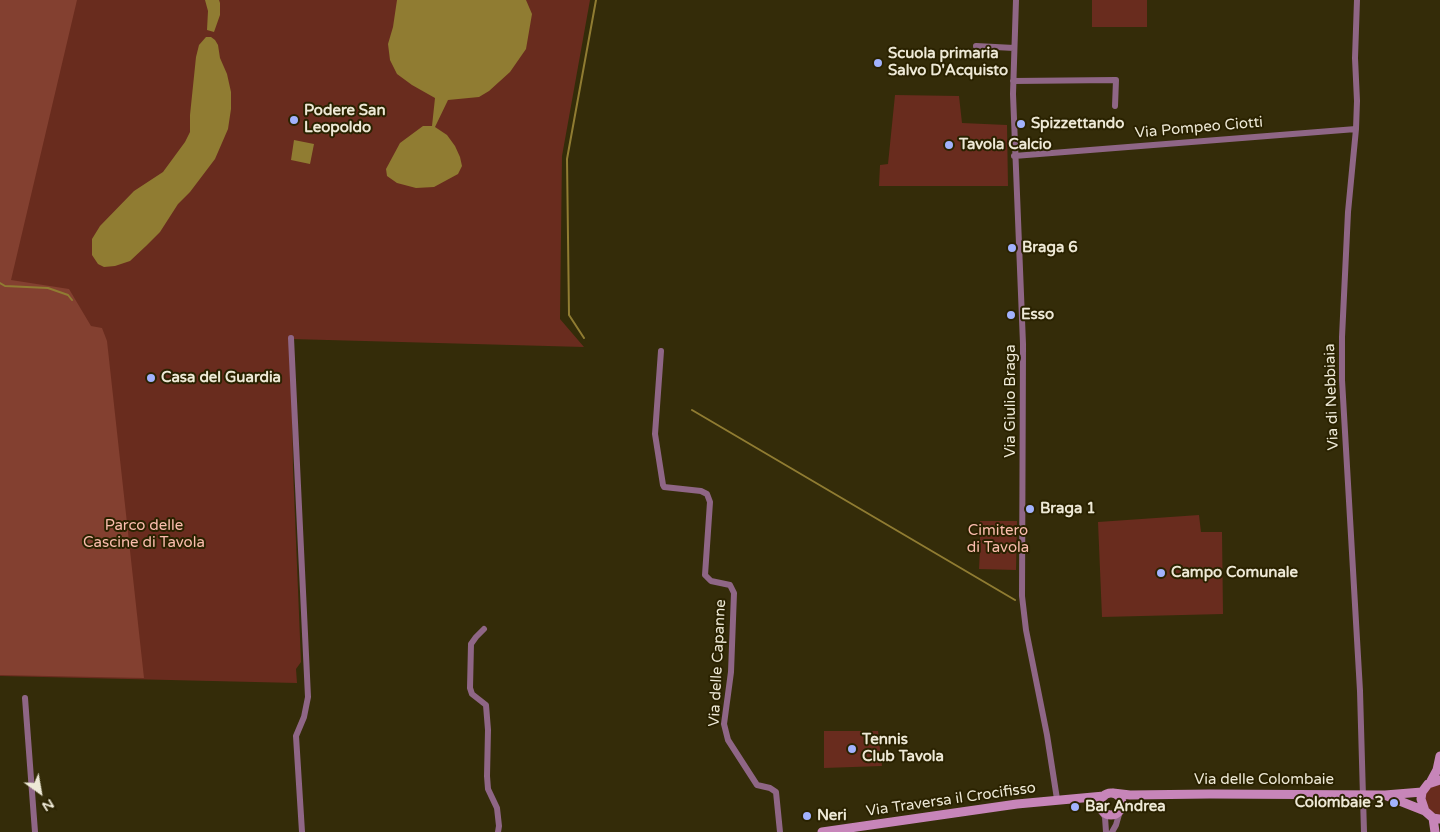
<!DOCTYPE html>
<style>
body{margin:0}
#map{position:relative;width:1440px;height:832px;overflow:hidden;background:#342c09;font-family:"Varela Round",sans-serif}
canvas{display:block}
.north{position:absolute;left:15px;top:767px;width:50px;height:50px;-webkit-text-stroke:4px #2a2200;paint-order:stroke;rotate:148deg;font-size:14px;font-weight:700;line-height:20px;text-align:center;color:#eee9d6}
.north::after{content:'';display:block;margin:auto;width:18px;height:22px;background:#eee9d6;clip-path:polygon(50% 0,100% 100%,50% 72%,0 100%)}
</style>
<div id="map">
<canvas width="1440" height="832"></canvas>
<div class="north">N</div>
</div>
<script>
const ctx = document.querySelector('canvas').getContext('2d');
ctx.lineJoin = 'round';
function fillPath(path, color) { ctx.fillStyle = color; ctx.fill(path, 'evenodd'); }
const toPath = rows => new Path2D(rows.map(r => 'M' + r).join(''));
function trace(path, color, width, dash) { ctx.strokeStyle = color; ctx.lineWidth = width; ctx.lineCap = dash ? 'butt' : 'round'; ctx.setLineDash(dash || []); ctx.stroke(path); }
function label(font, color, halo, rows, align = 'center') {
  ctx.font = font + ' "Varela Round",sans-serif'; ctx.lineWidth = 4; ctx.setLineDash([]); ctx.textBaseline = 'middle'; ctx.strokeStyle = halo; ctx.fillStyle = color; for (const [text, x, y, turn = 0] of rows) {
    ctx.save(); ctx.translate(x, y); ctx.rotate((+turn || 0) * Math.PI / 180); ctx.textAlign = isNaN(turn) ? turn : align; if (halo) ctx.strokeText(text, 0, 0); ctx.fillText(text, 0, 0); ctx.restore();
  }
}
fillPath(toPath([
 [0,0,590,0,562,156,560,319,584,347,291,339,293,469,301,662,296,669,297,683,0,676],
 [1092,0,1147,0,1147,27,1092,27],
 [895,95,959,96,962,123,1007,125,1008,186,879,186,880,165,888,164],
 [1199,515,1201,532,1222,532,1223,614,1102,617,1098,522],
 [980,521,1017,521,1016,570,979,569,980,549,972,548,972,541,980,541],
 [824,731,878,731,882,766,824,768],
 [1440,784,1440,815,1431,812,1425,802,1426,793,1430,787]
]), '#692c1e');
fillPath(toPath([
 [0,0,77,0,11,280,69,289,91,326,102,328,107,341,144,678,0,675]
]), '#834030');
fillPath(toPath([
 [205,0,219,0,220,3,220,15,214,32,207,30,208,11],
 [397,0,526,0,532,14,526,49,510,72,489,91,479,97,448,100,435,127,447,135,455,146,460,157,462,166,458,174,434,187,416,188,397,183,387,176,386,169,400,143,423,126,432,126,435,98,412,85,397,74,390,60,388,44,393,27],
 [206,37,211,37,215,40,218,45,220,58,227,74,231,92,231,109,228,129,215,159,190,192,178,204,160,232,146,246,130,261,115,266,104,267,98,264,92,255,92,239,100,226,134,191,163,172,185,142,190,132,190,115,196,57,199,45],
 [294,140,314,144,310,164,291,160]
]), '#907c32');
trace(toPath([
 [0,283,5,286,48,288,68,295,72,300],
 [584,338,569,315,567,159,596,0],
 [692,410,1015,600]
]), '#907c32', 2);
trace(toPath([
 [1016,0,1013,94,1023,344,1022,596,1026,630,1047,735,1057,799],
 [1357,0,1355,58,1357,101,1356,129,1348,212,1342,337,1342,380,1360,691,1364,832],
 [976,46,1014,48],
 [1013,81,1116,80,1115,106],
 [1014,156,1356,129],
 [291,338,308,697,304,717,296,736,302,832],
 [661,351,655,434,663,485,664,487,701,491,707,494,710,502,705,575,711,581,730,585,734,593,731,672,724,724,728,740,757,785,770,788,776,792,780,832],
 [484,629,476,637,471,644,470,688,472,694,486,705,488,730,487,776,488,789,497,808,499,826,498,832],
 [25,698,35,832],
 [1101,810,1105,817,1106,832],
 [1112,832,1116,825,1120,811]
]), '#8f6686', 6);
trace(toPath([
 [1440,780,1428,784,1422,792,1421,799,1425,811,1433,818,1440,819],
 [1430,783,1437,770,1440,756],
 [1113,793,1130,795,1210,794,1385,795,1422,792],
 '1100 804a11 11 0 1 1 22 0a11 11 0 1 1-22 0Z',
 [1387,796,1425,811],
 [1433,818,1435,832],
 [822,832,1017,804,1104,796]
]), '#c785b9', 9);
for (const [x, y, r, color] of [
 [878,63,5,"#a2b2fd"],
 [294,120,5,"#a2b2fd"],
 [1021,124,5,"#a2b2fd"],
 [949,145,5,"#a2b2fd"],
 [1012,248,5,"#a2b2fd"],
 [1011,315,5,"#a2b2fd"],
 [151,378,5,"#a2b2fd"],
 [1030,509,5,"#a2b2fd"],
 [1161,573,5,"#a2b2fd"],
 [852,749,5,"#a2b2fd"],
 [1394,803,5,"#a2b2fd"],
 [1075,807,5,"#a2b2fd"],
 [807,816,5,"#a2b2fd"]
]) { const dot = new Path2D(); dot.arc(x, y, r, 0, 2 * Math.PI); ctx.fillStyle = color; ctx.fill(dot); trace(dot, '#2a2200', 2); }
label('bold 15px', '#eee9d6', '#2a2200', [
 ["Scuola primaria",888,54],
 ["Salvo D'Acquisto",888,71],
 ["Podere San",304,111],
 ["Leopoldo",304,128],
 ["Spizzettando",1031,124],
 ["Tavola Calcio",959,145],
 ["Braga 6",1022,248],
 ["Esso",1021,315],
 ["Casa del Guardia",161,378],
 ["Braga 1",1040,509],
 ["Campo Comunale",1171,573],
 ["Tennis",862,740],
 ["Club Tavola",862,757],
 ["Colombaie 3",1384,803,"right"],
 ["Bar Andrea",1085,807],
 ["Neri",817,816]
], 'left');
label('15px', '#eee9d6', '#2a2200', [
 ["Via Pompeo Ciotti",1199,128,-5],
 ["Via di Nebbiaia",1332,397,-92],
 ["Via Giulio Braga",1011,401,-90],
 ["Via delle Capanne",718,663,-87],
 ["Via delle Colombaie",1264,780],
 ["Via Traversa il Crocifisso",951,800,-8]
]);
label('15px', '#fbbdad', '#2a2200', [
 ["Parco delle",144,526],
 ["Cascine di Tavola",144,543],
 ["Cimitero",998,531],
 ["di Tavola",998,548]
]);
</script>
